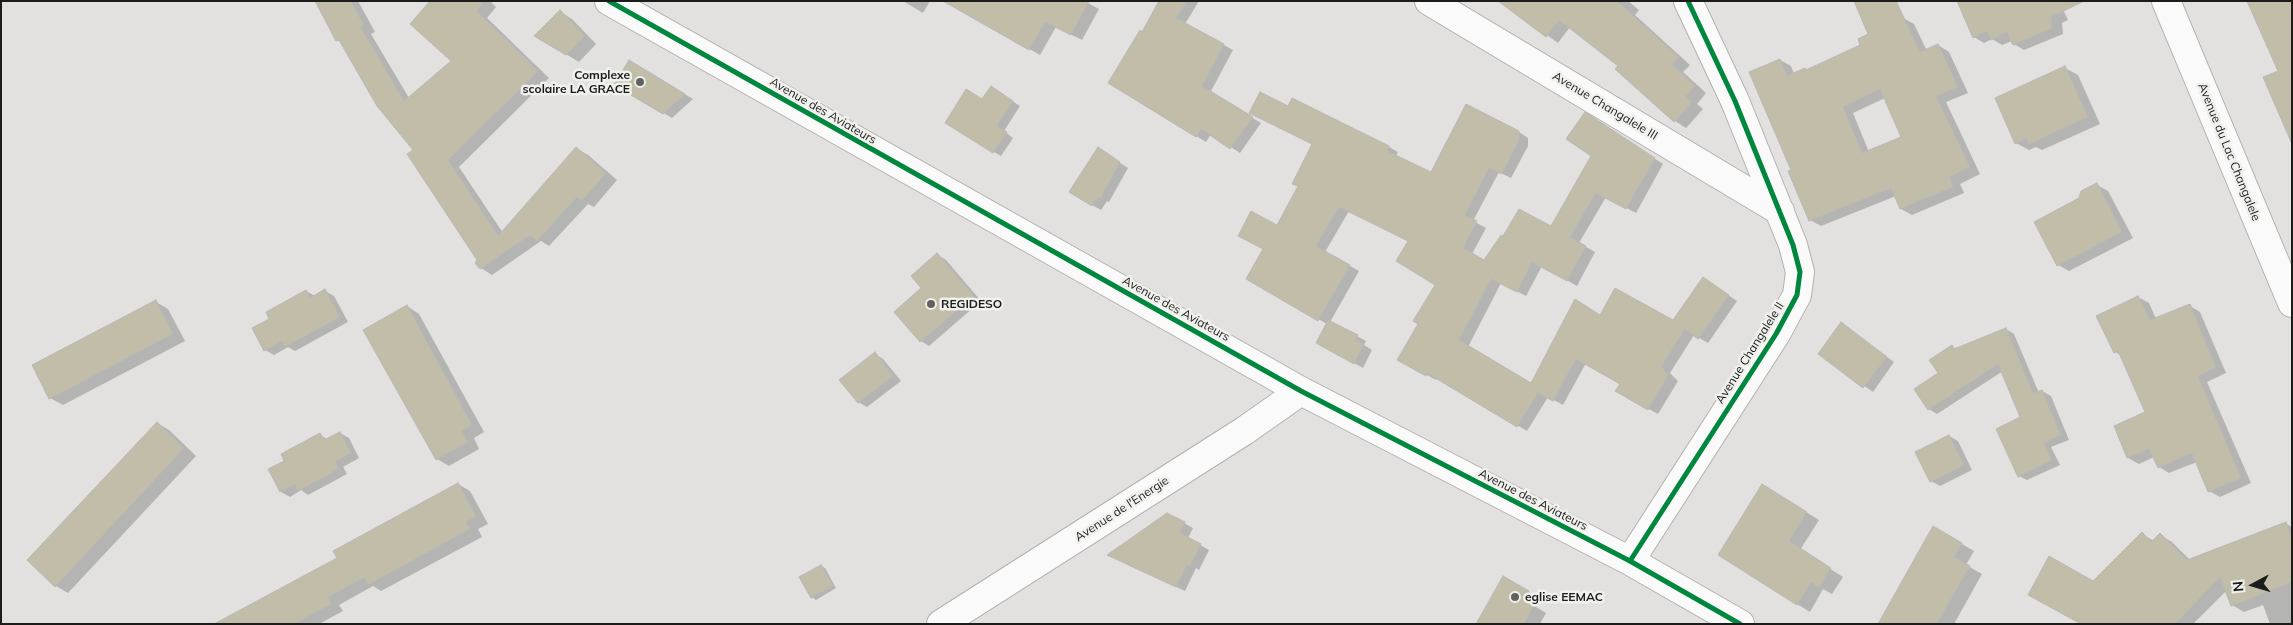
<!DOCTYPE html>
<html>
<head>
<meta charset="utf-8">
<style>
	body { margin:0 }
	#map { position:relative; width:2293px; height:625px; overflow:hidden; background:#e2e1e0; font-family:Mulish,sans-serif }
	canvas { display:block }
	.frame { position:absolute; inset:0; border:2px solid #1c1c1b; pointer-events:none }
	.north { position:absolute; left:2228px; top:560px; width:50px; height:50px; -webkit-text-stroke:4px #f0f0ec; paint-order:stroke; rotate:264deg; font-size:14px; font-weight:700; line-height:20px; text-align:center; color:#1c1c1b }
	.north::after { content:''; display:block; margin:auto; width:18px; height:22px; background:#1c1c1b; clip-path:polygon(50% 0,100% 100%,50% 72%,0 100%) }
</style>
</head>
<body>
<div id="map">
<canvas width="2293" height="625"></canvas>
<div class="frame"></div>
<div class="north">N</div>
</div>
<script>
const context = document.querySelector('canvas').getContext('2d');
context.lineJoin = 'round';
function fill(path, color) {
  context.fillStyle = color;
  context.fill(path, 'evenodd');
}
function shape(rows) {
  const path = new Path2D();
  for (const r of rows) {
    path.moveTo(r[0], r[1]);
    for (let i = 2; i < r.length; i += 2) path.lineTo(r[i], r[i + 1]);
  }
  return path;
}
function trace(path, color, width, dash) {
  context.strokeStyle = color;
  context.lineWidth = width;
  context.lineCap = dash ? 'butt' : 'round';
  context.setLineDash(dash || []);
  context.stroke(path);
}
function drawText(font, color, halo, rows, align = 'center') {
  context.font = font + ' Mulish,sans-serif';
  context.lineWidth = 5;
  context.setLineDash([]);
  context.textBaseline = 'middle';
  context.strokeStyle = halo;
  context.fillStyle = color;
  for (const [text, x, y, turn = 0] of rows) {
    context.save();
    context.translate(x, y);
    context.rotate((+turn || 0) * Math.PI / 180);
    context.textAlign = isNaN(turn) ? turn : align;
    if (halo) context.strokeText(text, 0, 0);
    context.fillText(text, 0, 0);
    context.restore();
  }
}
fill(shape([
	[316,1,358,1,375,32,371,34,409,98,453,61,432,1,490,1,496,7,487,18,549,78,459,167,503,233,577,149,588,155,617,180,594,207,588,204,549,246,541,241,492,275,481,268,478,260,415,150,342,43,337,40],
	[903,1,930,1,923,13],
	[946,1,1084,1,1099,9,1082,40,1056,27,1040,55],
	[1160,1,1199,1,1185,24,1233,50,1210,93,1261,123,1240,153,1211,134,1206,142,1109,82,1143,33],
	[1500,1,1628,1,1639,10,1635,15,1690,65,1683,72,1706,93,1697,104,1703,109,1686,128,1675,121,1620,65,1570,27,1558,43],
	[1962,1,2059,1,2068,20,2062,23,2063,34,2024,50,2014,44,2012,41,2002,45,1992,39,1984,43,1974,37],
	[560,12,572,19,596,44,579,62,536,36],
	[1903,18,1914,24,1927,51,1938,45,1949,52,1968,93,1946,102,1980,174,1960,184,1964,193,1912,215,1901,209,1896,196,1821,226,1810,220,1793,170,1780,60,1791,66,1794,74,1805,69,1808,71,1862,45],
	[1885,98,1903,137,1869,152,1853,113],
	[630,62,693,99,672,118,616,84],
	[2065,68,2078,75,2100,124,2042,150,2036,147,2029,150,2016,143],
	[998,92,1020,106,1004,131,1013,138,1001,156,994,152],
	[1288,108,1389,147,1398,152,1396,156,1432,174,1519,132,1528,138,1528,146,1511,178,1499,172,1473,221,1486,228,1472,254,1485,262,1551,228,1593,156,1594,119,1663,164,1636,213,1606,197,1579,243,1595,252,1577,286,1542,266,1526,296,1501,283,1468,347,1532,385,1601,316,1673,322,1703,278,1737,301,1708,343,1694,335,1670,373,1678,381,1658,414,1617,391,1621,383,1586,363,1563,405,1548,397,1527,431,1437,378,1436,380,1398,359,1419,324,1436,284,1409,241,1349,211,1325,252,1359,271,1330,322,1366,341,1364,345,1372,350,1363,368,1326,348,1327,324,1248,279,1300,186,1313,144],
	[1106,154,1128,168,1109,202,1107,201,1101,210,1092,205],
	[2097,185,2108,191,2133,238,2069,271,2058,265,2080,199],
	[938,255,946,260,981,301,929,346,921,341,923,288],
	[306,291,315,296,325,291,334,296,348,322,295,351,288,347,274,355,265,350,271,319],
	[2138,297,2149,303,2156,319,2190,306,2200,312,2226,373,2207,382,2251,483,2220,497,2209,491,2197,462,2169,473,2159,467,2154,457,2139,464,2128,458,2115,427,2147,413,2122,356,2115,352],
	[156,302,168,309,185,341,63,405,50,398],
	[407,306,419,314,484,432,474,438,479,449,449,466,437,459],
	[1841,324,1894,362,1873,392,1819,354],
	[2006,329,2014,334,2039,393,2042,391,2051,396,2069,440,2051,447,2060,465,2027,480,2019,476,2022,418,2003,371,1937,414,1929,409,1940,374,1952,347,1957,349],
	[875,354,883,359,901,381,867,407,858,402],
	[157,423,169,430,196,456,68,593,56,586],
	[340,433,349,438,359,458,343,467,347,474,308,495,301,490,290,497,281,492,270,470,286,461,320,435,328,440],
	[1949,436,1958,441,1972,470,1940,486,1931,481],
	[458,484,470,491,488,524,478,529,482,537,381,591,373,586,339,605,343,611,319,624,216,624,339,559],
	[1775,493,1819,520,1800,550,1843,577,1832,594,1823,589,1810,612,1797,604],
	[1184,523,1193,528,1188,538,1209,550,1199,570,1196,568,1185,591,1117,559],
	[2285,523,2292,527,2292,624,2270,624,2263,605,2244,612,2232,605,2227,590,2193,624,2083,624,2094,582,2142,534,2154,541,2160,535,2172,542,2190,560],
	[1934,528,1974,551,1966,565,1982,574,1954,624,1879,624],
	[821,566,825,568,836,588,816,600,812,597],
	[1503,578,1541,599,1536,607,1546,613,1540,624,1477,624]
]), '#0003');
const building = shape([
	[315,1,351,1,364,26,361,28,404,101,451,61,410,24,430,1,484,1,477,11,538,71,448,160,498,236,576,147,606,173,582,201,577,197,537,241,530,235,480,269,475,263,477,260,407,154,413,150,377,106,339,40,336,41,315,1],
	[943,1,1089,1,1071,35,1045,22,1029,50,943,1],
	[1159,1,1187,1,1176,18,1224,44,1202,86,1253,117,1230,149,1201,129,1196,137,1108,83,1140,30,1142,32,1159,1],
	[1498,1,1617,1,1679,57,1672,64,1695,86,1686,96,1692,102,1674,122,1615,69,1618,66,1559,20,1546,37,1498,1],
	[1854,1,1896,1,1920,52,1938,44,1958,87,1936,96,1970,167,1950,177,1953,187,1900,209,1891,188,1809,221,1788,171,1791,170,1749,72,1780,59,1787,76,1805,68,1806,70,1860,45,1858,39,1868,34,1854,1],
	[1880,89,1901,137,1862,153,1843,107,1880,89],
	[1957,1,2084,1,2051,17,2052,28,2013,45,2007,32,1991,40,1987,31,1973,38,1957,1],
	[2247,1,2292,1,2292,144,2263,77,2278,71,2247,1],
	[560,10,585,36,566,55,534,36,560,10],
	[629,60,685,94,663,114,614,85,629,60],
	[2065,66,2088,117,2029,144,2026,138,2015,144,1995,98,2065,66],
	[991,86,1013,101,997,126,1007,132,993,153,945,123,966,89,982,99,991,86],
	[1260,92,1288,106,1292,98,1389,146,1387,151,1431,172,1466,104,1519,131,1519,140,1502,174,1489,168,1465,215,1477,221,1463,248,1484,260,1501,235,1503,236,1519,209,1551,226,1591,156,1566,139,1585,112,1655,158,1626,209,1596,193,1570,237,1586,246,1567,281,1532,262,1517,292,1491,279,1459,340,1531,383,1575,299,1600,315,1615,288,1673,320,1703,277,1729,295,1698,339,1685,329,1661,367,1665,369,1664,371,1669,374,1648,410,1615,391,1620,384,1576,359,1553,401,1538,393,1517,427,1427,373,1426,376,1397,360,1418,324,1413,321,1435,285,1396,261,1408,241,1339,207,1316,246,1350,265,1318,321,1246,279,1263,249,1238,236,1251,211,1277,225,1298,186,1292,184,1312,144,1249,113,1260,92],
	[1098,147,1120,162,1100,199,1098,197,1092,206,1069,192,1098,147],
	[2097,183,2122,232,2057,266,2034,222,2079,198,2081,191,2097,183],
	[937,253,974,296,920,342,894,312,921,288,911,276,937,253],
	[325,289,340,317,285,347,282,341,264,351,252,328,269,319,266,312,306,290,310,298,325,289],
	[2138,296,2150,320,2190,304,2216,367,2198,376,2241,478,2208,492,2192,453,2158,468,2149,449,2127,458,2114,426,2145,412,2118,351,2114,353,2096,316,2138,296],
	[156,300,173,334,49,399,32,365,156,300],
	[407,305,472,425,462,431,468,442,436,460,363,330,407,305],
	[1328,320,1358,335,1356,340,1364,344,1354,364,1316,343,1328,320],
	[1841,322,1887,357,1863,388,1818,354,1841,322],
	[2006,328,2033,393,2042,390,2061,435,2044,443,2052,460,2018,477,1996,429,2020,417,1998,364,1928,410,1914,389,1938,373,1929,360,1952,345,1954,349,2006,328],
	[875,352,893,376,858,403,839,380,875,352],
	[157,422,184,448,55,587,27,560,157,422],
	[340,432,351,453,335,462,339,469,298,491,295,484,280,492,268,469,284,461,281,454,320,433,324,440,340,432],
	[1949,435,1964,465,1930,482,1915,452,1949,435],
	[458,483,476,516,466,522,470,529,368,585,364,578,328,597,331,604,294,624,214,624,337,558,333,551,458,483],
	[1762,484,1807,512,1789,541,1831,568,1819,588,1811,582,1797,605,1718,555,1762,484],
	[1167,513,1185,522,1180,533,1201,544,1190,566,1187,565,1176,587,1107,555,1167,513],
	[2286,522,2292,538,2292,582,2231,606,2220,577,2175,624,2081,624,2028,595,2049,556,2093,581,2142,532,2151,542,2160,533,2187,560,2286,522],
	[1933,526,1962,543,1954,557,1970,566,1937,624,1878,624,1933,526],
	[821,565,833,586,811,598,799,577,821,565],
	[1503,576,1529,591,1524,599,1534,605,1524,624,1476,624,1503,576]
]);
fill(building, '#c2bda8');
trace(building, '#b8b7b6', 1);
const minor = shape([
	[609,1,1301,391,1630,561,1740,624],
	[1429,1,1780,211],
	[2166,1,2292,303],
	[1630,561,1776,334,1797,295,1800,272,1793,245,1735,101,1688,1],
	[941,624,1244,431,1301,391]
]);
trace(minor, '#b2b1b0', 30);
trace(minor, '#fbfafa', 28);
trace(shape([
	[609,1,1301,391,1630,561,1740,624],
	[1630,561,1776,334,1797,295,1800,272,1793,245,1735,101,1688,1]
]), '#00873e', 5);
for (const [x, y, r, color] of [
	[640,82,5,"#616160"],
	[931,304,5,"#616160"],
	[1515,597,5,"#616160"]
]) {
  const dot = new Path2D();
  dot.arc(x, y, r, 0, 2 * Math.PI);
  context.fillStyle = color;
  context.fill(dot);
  trace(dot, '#f0f0ec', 2);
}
drawText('bold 12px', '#1c1c1b', '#f0f0ec', [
	["Complexe",630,75,"right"],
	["scolaire LA GRACE",630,89,"right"],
	["REGIDESO",941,304],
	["eglise EEMAC",1525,597]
], 'left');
drawText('12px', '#1c1c1b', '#f0f0ec', [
	["Avenue Changalele III",1605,106,31],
	["Avenue des Aviateurs",823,111,30],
	["Avenue du Lac Changalele",2229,152,68],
	["Avenue des Aviateurs",1176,309,29],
	["Avenue Changalele II",1750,353,-58],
	["Avenue des Aviateurs",1533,500,27],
	["Avenue de l'Energie",1122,509,-33]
]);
</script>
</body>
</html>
